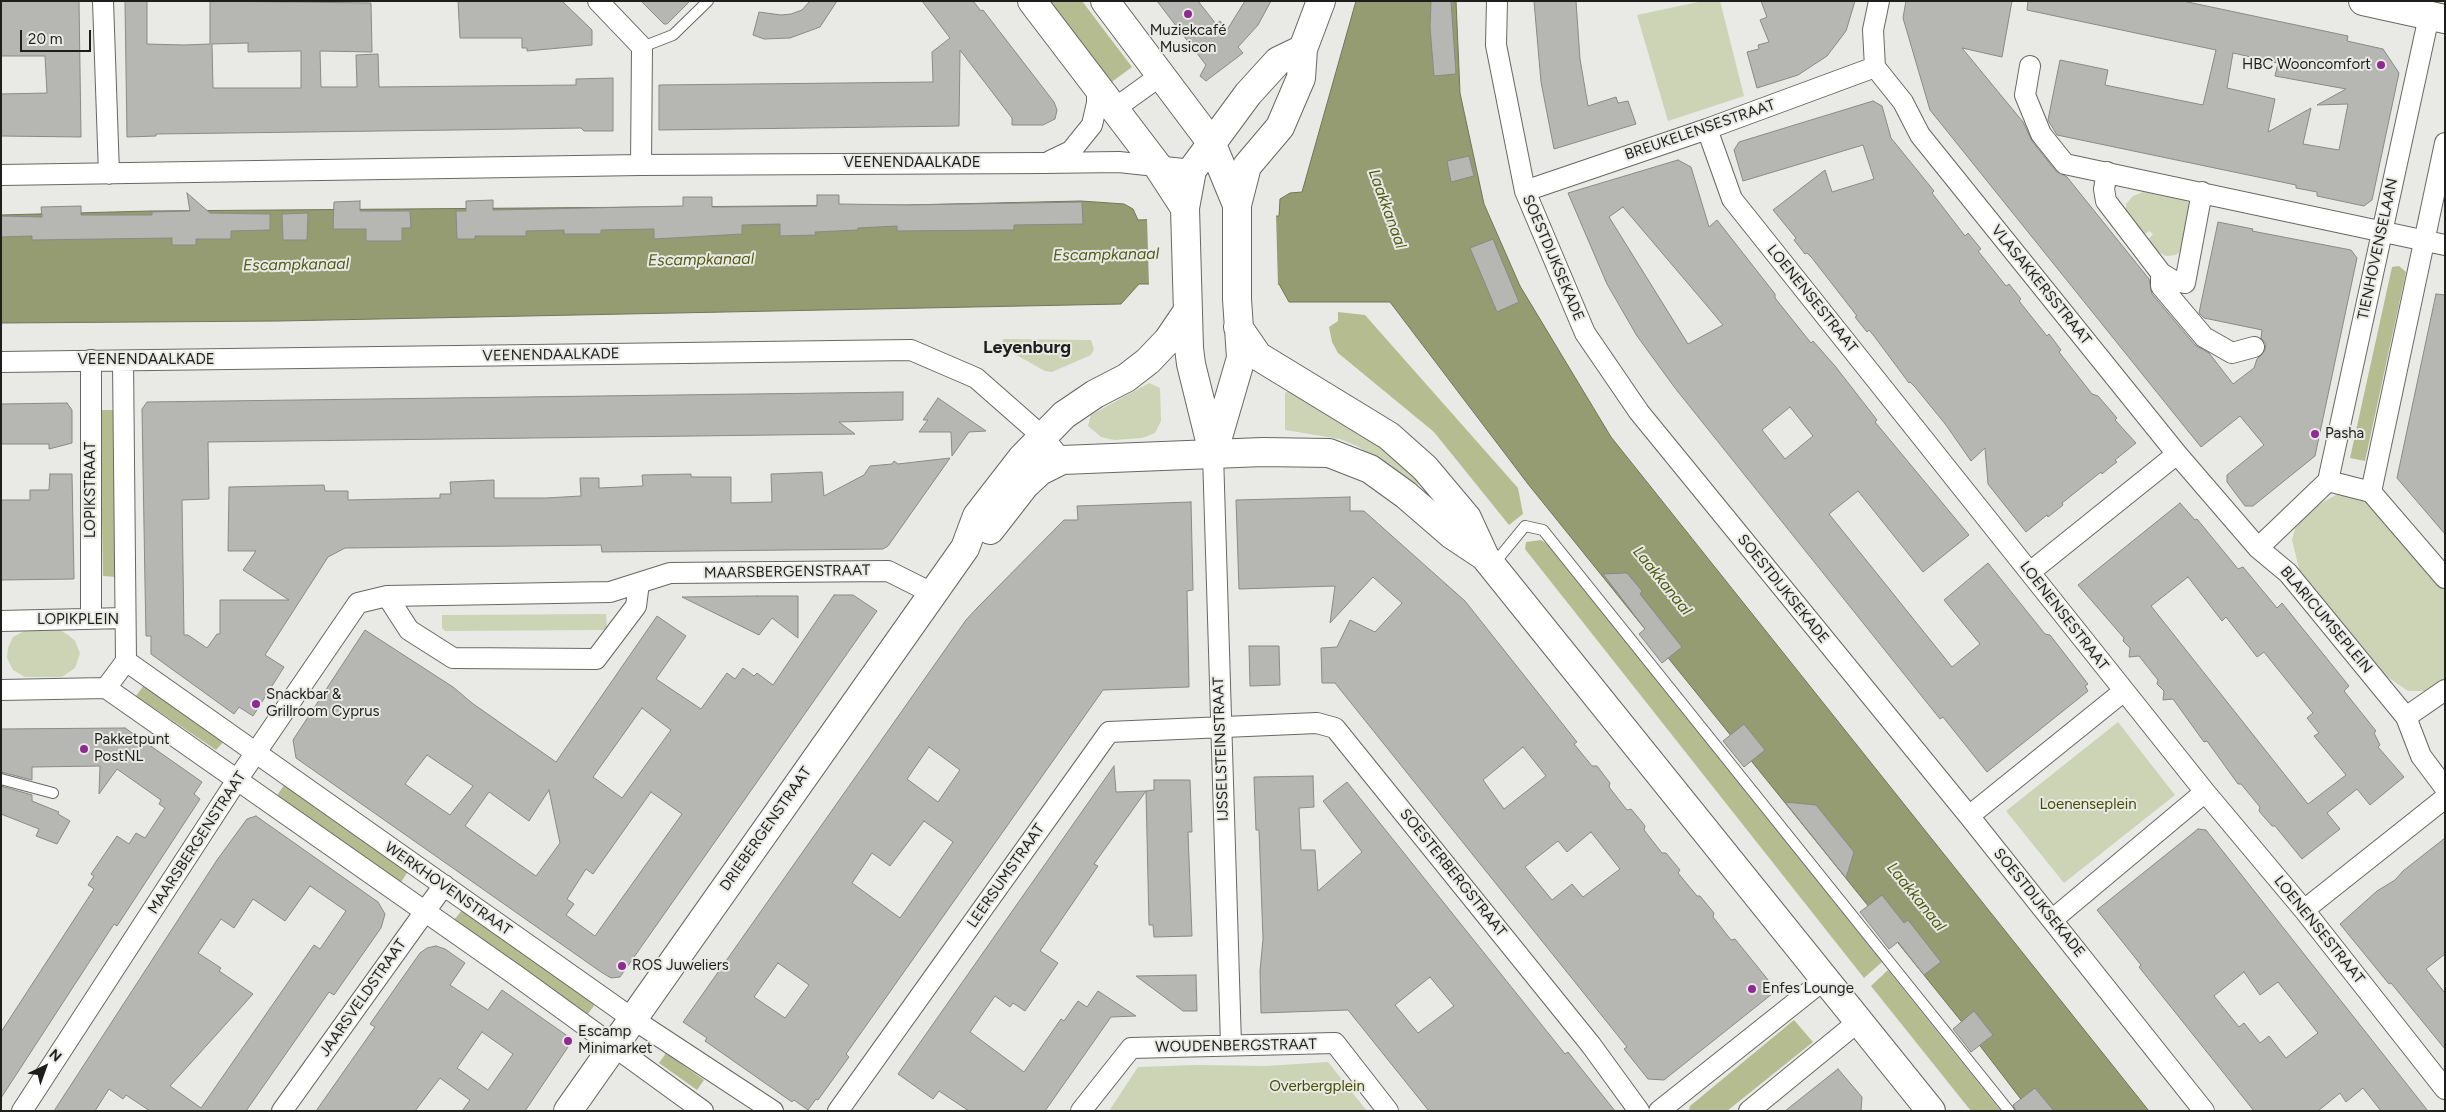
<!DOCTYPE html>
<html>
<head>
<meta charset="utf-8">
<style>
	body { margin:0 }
	#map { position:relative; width:2446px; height:1112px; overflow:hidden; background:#e9eae5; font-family:Figtree,sans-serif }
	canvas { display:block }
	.frame { position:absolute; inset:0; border:2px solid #1e1e1c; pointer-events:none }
	.north { position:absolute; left:20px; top:1042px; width:50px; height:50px; -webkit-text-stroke:4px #e9eae5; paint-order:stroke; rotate:42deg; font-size:14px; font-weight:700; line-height:20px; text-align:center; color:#1e1e1c }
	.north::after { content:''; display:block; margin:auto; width:18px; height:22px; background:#1e1e1c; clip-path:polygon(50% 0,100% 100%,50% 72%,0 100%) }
	.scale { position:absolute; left:20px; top:30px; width:71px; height:22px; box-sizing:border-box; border:2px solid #1e1e1c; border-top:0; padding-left:6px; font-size:15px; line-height:18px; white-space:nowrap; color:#1e1e1c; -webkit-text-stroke:4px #e9eae5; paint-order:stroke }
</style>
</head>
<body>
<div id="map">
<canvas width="2446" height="1112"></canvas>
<div class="frame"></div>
<div class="north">N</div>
<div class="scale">20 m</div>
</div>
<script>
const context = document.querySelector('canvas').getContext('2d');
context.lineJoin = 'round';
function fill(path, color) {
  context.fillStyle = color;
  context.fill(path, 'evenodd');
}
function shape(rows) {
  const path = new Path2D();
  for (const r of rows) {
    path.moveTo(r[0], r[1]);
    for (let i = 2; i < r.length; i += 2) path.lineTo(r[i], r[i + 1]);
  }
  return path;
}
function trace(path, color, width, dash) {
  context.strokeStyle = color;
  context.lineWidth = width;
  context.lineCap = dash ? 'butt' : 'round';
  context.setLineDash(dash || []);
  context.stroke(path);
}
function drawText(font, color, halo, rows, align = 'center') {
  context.font = font + ' Figtree,sans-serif';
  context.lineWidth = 4;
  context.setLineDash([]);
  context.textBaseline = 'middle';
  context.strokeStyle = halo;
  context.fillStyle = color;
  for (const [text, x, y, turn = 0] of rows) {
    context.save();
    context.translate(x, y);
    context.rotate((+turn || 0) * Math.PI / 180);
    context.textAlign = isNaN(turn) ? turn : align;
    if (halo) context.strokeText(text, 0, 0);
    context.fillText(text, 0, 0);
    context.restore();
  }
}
fill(shape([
	[1703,1,1720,1,1744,96,1668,121,1637,15],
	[2143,192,2187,201,2191,205,2182,250,2176,255,2166,256,2158,252,2148,240,2153,234,2149,231,2144,235,2126,213,2126,204,2133,196],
	[1003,339,1091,340,1094,349,1091,355,1052,372,1045,371,1004,348,1002,344],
	[1149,383,1160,388,1161,421,1155,433,1142,438,1114,440,1101,437,1088,426,1091,415],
	[1288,391,1317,403,1370,436,1403,465,1419,483,1418,486,1357,446,1340,439,1285,430,1285,393],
	[2336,495,2357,496,2377,509,2445,591,2445,685,2428,691,2408,691,2386,676,2299,569,2292,540,2297,522,2314,507],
	[606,614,607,628,604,630,445,631,442,628,442,615],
	[26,630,60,630,68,635,75,641,80,653,75,668,62,677,25,677,13,670,7,658,8,648,13,637],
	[2118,722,2175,795,2064,883,2006,811],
	[1328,1062,1367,1111,1109,1111,1138,1067,1197,1065,1266,1066]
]), '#cdd3b5');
fill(shape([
	[1047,1,1082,1,1132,67,1109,84],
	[2399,266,2406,272,2365,461,2350,458,2392,267],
	[1338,312,1365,315,1518,488,1523,514,1509,525,1434,432,1338,353,1332,342,1329,327,1338,321],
	[100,410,114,410,117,577,103,576],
	[1541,540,1547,544,1882,962,1864,978,1525,549,1526,542],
	[144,685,224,741,216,750,136,696],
	[284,785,409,870,401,882,276,797],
	[463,909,596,1003,588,1014,454,920],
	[1888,970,2001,1111,1971,1111,1871,986],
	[1794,1020,1813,1042,1727,1111,1689,1111,1690,1106],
	[666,1053,704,1080,697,1090,659,1063]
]), '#b5bd90');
const water = shape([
	[1356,1,1456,1,1460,93,1484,204,1520,286,1611,437,2149,1111,2030,1111,1961,1021,1528,484,1390,302,1289,302,1279,284,1139,284,1121,304,279,321,1,323,1,215,150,211,907,205,1081,201,1124,204,1133,209,1138,220,1279,216,1280,199,1290,193,1302,192,1356,1]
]);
fill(water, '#959c71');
trace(water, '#717658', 1);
fill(shape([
	[1276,213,1278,287,1149,286,1147,217]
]), '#e9eae5');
const building = shape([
	[1,1,79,1,81,137,1,136,1,94,47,93,45,56,1,56,1,1],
	[125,1,147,1,147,44,184,45,210,44,210,1,371,3,372,52,320,51,321,87,357,87,356,55,378,54,379,87,576,85,576,79,613,78,613,131,584,131,581,128,454,130,156,134,156,136,127,137,125,1],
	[248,43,248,52,301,51,301,88,213,88,212,44,248,43],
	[458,1,562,1,592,30,592,45,527,51,527,48,522,48,522,38,460,38,458,1],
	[641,1,690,1,667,24,664,24,641,1],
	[810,1,837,1,820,27,790,38,764,39,753,35,759,12,781,15,791,14,802,10,810,1],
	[922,1,973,1,981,11,983,10,1054,102,1057,110,1055,119,1043,125,1012,125,1012,118,960,50,959,126,659,130,659,85,933,82,932,52,950,38,922,1],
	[1157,1,1198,1,1216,24,1220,21,1227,30,1245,1,1271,1,1258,25,1238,47,1243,53,1206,81,1200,76,1206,65,1157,1],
	[1431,1,1451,1,1456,74,1434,76,1430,27,1431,1],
	[1534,1,1576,1,1580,59,1588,106,1616,97,1618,103,1628,101,1636,124,1554,149,1541,82,1534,1],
	[1761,1,1855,1,1846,31,1827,56,1798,75,1757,88,1747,52,1759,49,1758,45,1769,42,1760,20,1767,17,1761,1],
	[1906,1,2012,1,2002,57,1962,48,2023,122,2032,141,2056,171,2067,177,2149,279,2152,294,2195,345,2209,353,2233,384,2254,368,2257,359,2265,350,2266,344,2261,338,2262,330,2204,318,2199,313,2218,222,2253,229,2252,231,2351,250,2357,258,2315,456,2253,506,2245,506,2227,482,2227,475,2264,445,2240,416,2201,447,2188,431,1930,110,1903,18,1906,1],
	[2028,1,2183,1,2348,36,2347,41,2383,49,2399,73,2372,200,2364,206,2317,196,2317,192,2296,188,2296,185,2057,135,2048,120,2060,60,2108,70,2105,85,2203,105,2216,50,2027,10,2028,1],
	[2233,53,2278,63,2275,76,2346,89,2317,105,2348,104,2339,150,2303,144,2311,108,2268,132,2275,99,2227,88,2233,53],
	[1873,101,1882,106,1891,138,1934,191,1932,193,1965,236,1968,233,1981,249,1978,251,2006,286,2009,284,2021,299,2019,301,2047,336,2049,334,2061,350,2059,352,2092,394,2098,396,2117,418,2115,420,2136,443,2115,460,2117,462,2109,468,2102,474,2101,472,2062,503,2063,505,2048,517,2047,515,2026,532,1988,484,1985,448,1971,461,1946,425,1915,387,1910,382,1909,383,1874,336,1869,330,1867,332,1855,317,1857,316,1812,258,1807,253,1805,254,1794,240,1796,238,1773,210,1825,170,1832,192,1874,179,1863,145,1743,181,1734,150,1739,142,1873,101],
	[1469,156,1474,176,1451,182,1447,161,1469,156],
	[1678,160,1691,167,1709,227,1717,220,1775,294,1775,298,1811,343,1813,341,1835,366,1877,420,1875,422,1969,535,1923,572,1858,491,1829,514,1952,667,1980,644,1944,600,1988,563,2045,634,2050,635,2088,684,2085,686,2088,691,1987,772,1943,717,1940,719,1675,388,1637,336,1607,284,1568,193,1678,160],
	[1623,207,1708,307,1723,325,1688,344,1609,217,1623,207],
	[1790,407,1813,436,1785,459,1762,430,1790,407],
	[187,193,210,213,270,214,270,230,231,231,231,239,196,239,196,245,172,245,172,238,32,240,32,236,1,237,1,216,42,217,41,207,81,206,81,215,152,215,152,212,190,211,187,193],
	[817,195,839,195,839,204,907,205,1082,202,1083,224,1014,225,1014,230,897,231,897,226,858,228,858,230,815,232,816,235,780,236,780,224,742,225,742,234,690,237,654,239,654,229,601,230,601,234,564,234,564,230,526,231,526,236,475,236,475,239,457,239,456,211,466,211,466,201,493,200,493,210,683,206,683,197,712,197,712,207,817,206,817,195],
	[360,201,360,211,410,211,411,228,402,228,402,241,366,241,366,229,333,229,334,202,360,201],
	[308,213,307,240,283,240,282,214,308,213],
	[1493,239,1519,302,1497,312,1470,248,1493,239],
	[2436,294,2445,295,2445,534,2397,478,2436,294],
	[903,392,903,420,839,422,855,434,208,442,209,499,182,500,184,635,188,635,207,648,217,634,220,634,220,600,289,600,243,570,256,551,228,551,229,487,324,485,325,491,348,491,348,500,440,498,440,494,451,494,450,482,494,480,494,498,546,498,581,496,580,478,599,478,599,488,643,486,642,475,691,474,691,477,731,477,731,503,772,502,771,474,822,472,824,496,864,475,870,466,892,464,894,461,898,464,950,458,888,546,883,549,602,552,601,545,345,548,328,557,265,655,284,667,253,716,239,707,234,714,151,654,151,636,146,636,145,584,142,409,147,402,903,392],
	[938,398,986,431,969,432,952,456,951,432,919,432,928,420,923,420,938,398],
	[67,403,72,410,72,443,49,449,49,444,1,444,1,404,67,403],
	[50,474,72,474,74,579,1,580,1,500,30,500,30,490,49,490,50,474],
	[1350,497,1350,511,1364,511,1465,601,1577,742,1574,744,1592,766,1597,766,1610,783,1609,787,1627,810,1631,809,1642,822,1645,826,1644,830,1662,853,1666,853,1680,870,1678,873,1697,896,1700,896,1714,913,1713,917,1731,940,1735,939,1773,986,1772,994,1664,1080,1648,1079,1624,1049,1627,1047,1335,683,1322,683,1321,648,1337,647,1350,620,1375,632,1402,603,1373,577,1330,623,1335,586,1239,589,1236,500,1350,497],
	[1523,747,1546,776,1504,809,1483,780,1523,747],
	[1591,832,1620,869,1583,897,1572,884,1552,900,1525,867,1558,841,1567,852,1591,832],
	[1191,502,1193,590,1187,591,1189,687,1103,690,846,1054,849,1057,818,1100,816,1099,808,1110,794,1100,792,1102,705,1041,707,1038,683,1022,966,620,977,608,1064,520,1078,520,1077,506,1191,502],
	[929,747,960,770,938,802,907,779,929,747],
	[924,821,953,842,900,918,852,883,872,853,890,866,924,821],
	[778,963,809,985,785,1018,754,997,778,963],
	[2180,503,2195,520,2197,519,2238,569,2243,567,2277,608,2282,603,2349,686,2344,691,2376,731,2374,733,2380,745,2378,747,2404,777,2370,805,2357,789,2327,813,2340,829,2302,859,2275,826,2272,826,2265,818,2259,811,2260,807,2241,784,2238,784,2207,741,2204,742,2173,699,2163,700,2164,691,2157,684,2158,680,2139,656,2129,657,2130,648,2123,641,2124,638,2078,585,2180,503],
	[2188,577,2222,621,2226,617,2257,657,2264,652,2280,672,2313,713,2307,718,2319,733,2314,736,2346,775,2308,804,2151,606,2188,577],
	[1627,573,1642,591,1640,594,1682,647,1662,663,1639,634,1645,629,1603,574,1627,573],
	[834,595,853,595,877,611,620,977,611,978,601,972,296,758,293,740,365,630,453,687,472,703,556,762,657,616,686,636,656,679,701,709,727,673,735,679,743,668,754,676,757,673,773,685,834,595],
	[642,708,671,730,622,798,593,777,642,708],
	[427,755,473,786,450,815,405,784,427,755],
	[549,790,560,843,536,876,465,826,489,792,529,821,549,790],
	[651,792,682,814,595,936,566,915,574,904,567,899,586,869,593,874,651,792],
	[757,596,798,596,798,638,772,618,759,635,682,597,757,596],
	[1249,646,1279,646,1280,685,1250,686,1249,646],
	[1744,724,1765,750,1744,767,1723,741,1744,724],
	[125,728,202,782,194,794,200,799,117,926,114,924,1,1098,1,1032,94,889,88,885,94,876,91,874,117,836,129,844,136,833,145,838,165,808,159,804,161,800,117,769,99,794,100,766,32,767,32,780,1,772,1,729,125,728],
	[1114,766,1116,792,1146,791,1094,864,1098,866,1040,951,1058,963,1025,1011,1013,1003,1010,1007,995,996,970,1032,1024,1072,1061,1019,1064,1021,1078,1001,1087,1007,1098,991,1136,1016,1111,1017,1045,1111,969,1111,939,1091,933,1099,898,1074,1114,766],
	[1313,776,1314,807,1299,808,1301,850,1315,850,1318,891,1362,852,1323,801,1347,782,1565,1054,1568,1052,1615,1111,1429,1111,1348,1010,1261,1013,1260,971,1263,939,1259,830,1256,830,1254,777,1313,776],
	[1430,977,1454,1006,1418,1033,1395,1005,1430,977],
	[1154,780,1190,780,1192,832,1188,832,1192,936,1154,937,1153,925,1149,925,1146,791,1154,790,1154,780],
	[1,786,32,795,32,801,59,812,58,814,70,821,57,844,36,836,39,829,1,814,1,786],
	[1785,802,1816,805,1854,852,1846,878,1785,802],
	[256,816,378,902,385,914,381,928,334,995,329,992,246,1111,150,1111,126,1095,123,1099,109,1089,95,1111,54,1111,217,860,247,819,256,816],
	[310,886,346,911,320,949,314,945,201,1108,170,1086,253,994,219,971,221,968,198,953,221,919,234,928,253,899,285,921,310,886],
	[2198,829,2206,830,2428,1111,2381,1111,2363,1088,2346,1102,2340,1093,2318,1111,2254,1111,2139,967,2141,965,2097,910,2198,829],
	[2244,972,2260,995,2278,982,2318,1033,2286,1058,2269,1036,2260,1043,2244,1023,2239,1027,2214,996,2244,972],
	[2445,838,2445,954,2426,969,2445,993,2445,1049,2391,983,2389,984,2340,924,2377,891,2395,880,2403,871,2445,838],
	[1882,895,1904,923,1908,920,1941,962,1924,975,1898,942,1889,949,1860,912,1882,895],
	[436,946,445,949,465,963,450,985,488,1010,502,990,569,1037,570,1044,525,1111,462,1111,470,1100,440,1078,415,1111,316,1111,375,1027,370,1024,420,953,427,948,436,946],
	[482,1032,513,1054,488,1090,457,1068,482,1032],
	[1196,975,1197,1011,1183,1011,1136,976,1196,975],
	[1974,1011,1993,1035,1971,1052,1953,1029,1974,1011],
	[1838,1069,1862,1097,1861,1111,1785,1111,1838,1069],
	[2035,1088,2054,1111,2016,1111,2013,1105,2035,1088]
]);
fill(building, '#b6b7b2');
trace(building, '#898a85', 1);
const lane = shape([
	[642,47,673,35,708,1],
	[1493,565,1525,526,1543,530,2009,1111],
	[1,779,53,793]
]);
const street = shape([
	[103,1,109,174],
	[598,1,642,47,641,165],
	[1497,1,1496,45,1525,191,1585,333,1639,412,1969,816,2204,1111],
	[1879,1,1873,30,1875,67,1903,102,1920,135,2177,454,2258,548,2288,573,2406,717,2421,756,2445,788],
	[2030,66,2025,95,2041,134,2065,164,2445,245],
	[1114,109,1160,76],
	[1707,129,1732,199,2205,792,2304,910,2445,1089],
	[1050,161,1071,151,1092,125,1097,103,1097,92,1093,82],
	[2107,172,2104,189,2106,201,2161,273,2172,280,2185,283,2202,192],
	[1,175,641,165,1043,163,1119,162,1192,170],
	[1525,191,1707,129,1875,67],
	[2161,273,2161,286,2204,337,2232,353,2254,347],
	[91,360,91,619],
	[1,362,911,350,976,378,1042,436,1062,460],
	[1213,454,1231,1045],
	[2328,481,2429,16],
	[2371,492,2445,143],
	[2258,548,2328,481,2371,492,2445,578],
	[2030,572,2177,454],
	[387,596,409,630,453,658,596,659,636,606,639,583],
	[1,621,125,618],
	[126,661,633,1019,773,1111],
	[106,688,517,976,703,1111],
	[106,688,126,661,123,361],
	[1,690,106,688],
	[2406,717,2445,690],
	[1969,816,2124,691],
	[2304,910,2445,798],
	[2052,920,2205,792],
	[22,1111,237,780,358,603,387,596,610,592,670,573,888,571,932,593],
	[282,1111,444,885],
	[838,1111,1109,732,1317,723,1335,728,1591,1045,1639,1111],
	[1081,1111,1131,1048,1335,1043,1388,1111],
	[1659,1111,1825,979],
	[1749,1111,1859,1021]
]);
const secondary = shape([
	[1032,1,1157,165,1185,208],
	[1105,1,1211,142,1237,205],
	[2363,1,2445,19],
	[1238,327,1258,356,1389,436,1425,468,1467,518,1485,557,1931,1111],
	[1213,453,1191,364,1189,348,1185,208,1192,170,1248,94,1278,61,1303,49],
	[1213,454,1241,358,1237,299,1237,205,1247,166,1280,127,1301,78,1303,49,1321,1],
	[990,530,1025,485,1040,471,1062,460,1263,452,1329,453,1370,469,1406,495,1451,534,1484,556],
	[568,1111,965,548,977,516,1022,458,1064,415,1095,394,1126,378,1148,361,1168,340,1187,312]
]);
trace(lane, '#676863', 12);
trace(street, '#676863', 22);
trace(secondary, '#676863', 30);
trace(lane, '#fff', 10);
trace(street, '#fff', 20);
trace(secondary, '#fff', 28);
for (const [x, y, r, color] of [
	[1188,14,5,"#8e2a92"],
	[2381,65,5,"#8e2a92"],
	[2315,434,5,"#8e2a92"],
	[256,704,5,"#8e2a92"],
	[84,749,5,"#8e2a92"],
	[622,966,5,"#8e2a92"],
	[1752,989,5,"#8e2a92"],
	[568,1041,5,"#8e2a92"]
]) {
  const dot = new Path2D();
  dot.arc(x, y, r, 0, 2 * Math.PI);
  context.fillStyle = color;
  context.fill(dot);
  trace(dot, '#e9eae5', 2);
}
drawText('15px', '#1e1e1c', '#e9eae5', [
	["Muziekcafé",1188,31,"center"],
	["Musicon",1188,48,"center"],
	["HBC Wooncomfort",2371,65,"right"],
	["Pasha",2325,434],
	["Snackbar &",266,695],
	["Grillroom Cyprus",266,712],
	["Pakketpunt",94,740],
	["PostNL",94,757],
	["ROS Juweliers",632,966],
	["Enfes Lounge",1762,989],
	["Escamp",578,1032],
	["Minimarket",578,1049]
], 'left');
drawText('15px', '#1e1e1c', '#e9eae5', [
	["BREUKELENSESTRAAT",1700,130,-19],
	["VEENENDAALKADE",912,163],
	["TIENHOVENSELAAN",2378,249,-78],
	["SOESTDIJKSEKADE",1553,258,67],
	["VLASAKKERSSTRAAT",2041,285,51],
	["LOENENSESTRAAT",1812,299,51],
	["VEENENDAALKADE",551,355,-1],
	["VEENENDAALKADE",146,360],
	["LOPIKSTRAAT",91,490,-90],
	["MAARSBERGENSTRAAT",787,572,-1],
	["SOESTDIJKSEKADE",1783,589,51],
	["LOENENSESTRAAT",2064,616,52],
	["LOPIKPLEIN",78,620],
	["BLARICUMSEPLEIN",2326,620,50],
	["IJSSELSTEINSTRAAT",1221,749,-92],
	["DRIEBERGENSTRAAT",766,829,-55],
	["MAARSBERGENSTRAAT",197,843,-57],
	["SOESTERBERGSTRAAT",1453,873,51],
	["LEERSUMSTRAAT",1006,876,-55],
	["WERKHOVENSTRAAT",448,889,35],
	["SOESTDIJKSEKADE",2039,903,51],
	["LOENENSESTRAAT",2319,930,51],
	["JAARSVELDSTRAAT",363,998,-55],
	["WOUDENBERGSTRAAT",1236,1046,-1]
]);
drawText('15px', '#454c00', '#e9eae5', [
	["Loenenseplein",2088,805],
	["Overbergplein",1317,1087]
]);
drawText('italic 16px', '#525b14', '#e9eae5', [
	["Laakkanaal",1387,209,70],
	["Escampkanaal",1106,255,-1],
	["Escampkanaal",701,260,-1],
	["Escampkanaal",296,265,-1],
	["Laakkanaal",1662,581,51],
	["Laakkanaal",1916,897,51]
]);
drawText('bold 18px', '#1e1e1c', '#e9eae5', [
	["Leyenburg",1027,348]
]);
</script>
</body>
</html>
